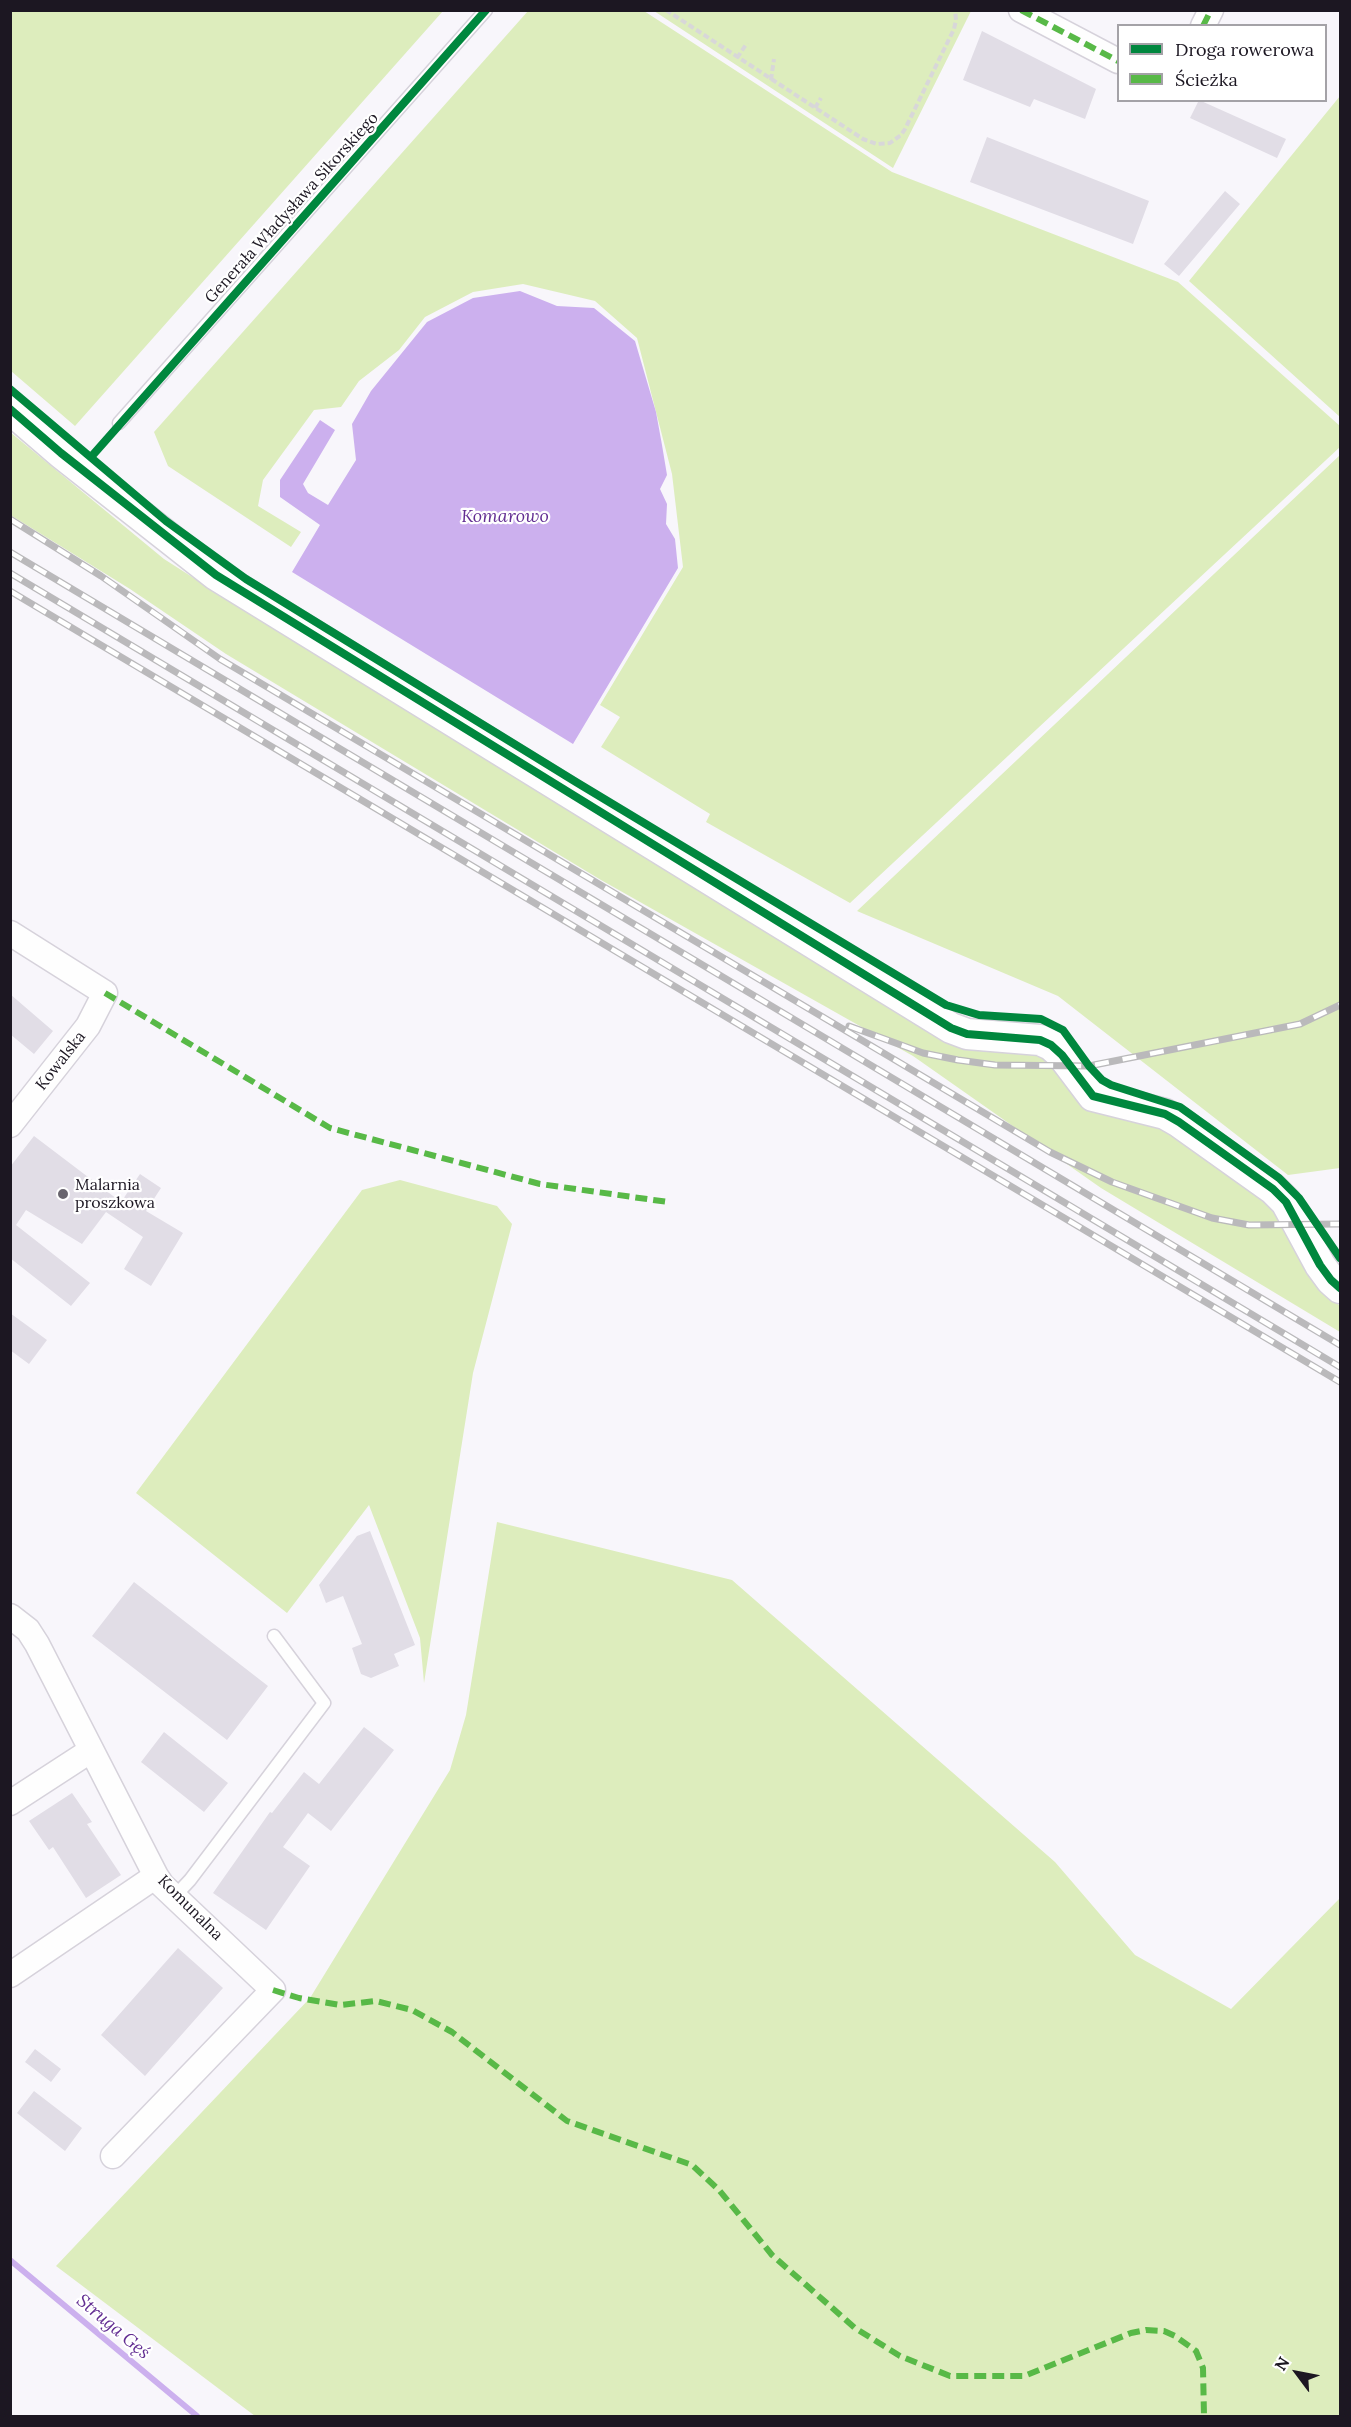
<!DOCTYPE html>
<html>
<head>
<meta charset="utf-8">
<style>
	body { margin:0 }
	#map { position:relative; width:1351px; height:2427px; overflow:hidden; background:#f8f6fb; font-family:Lora,serif }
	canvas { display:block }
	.frame { position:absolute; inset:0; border:12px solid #1c1722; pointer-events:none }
	.legend { position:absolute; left:1117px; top:24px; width:210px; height:78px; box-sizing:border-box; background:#fff; border:2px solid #a4a2a7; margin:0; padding:8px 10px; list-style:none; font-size:18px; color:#1c1722 }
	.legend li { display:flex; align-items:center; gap:12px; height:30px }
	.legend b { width:30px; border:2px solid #a4a2a7 }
	.north { position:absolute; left:1267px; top:2343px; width:60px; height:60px; -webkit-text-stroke:4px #fff; paint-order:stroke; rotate:302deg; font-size:16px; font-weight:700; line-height:24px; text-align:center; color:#1c1722 }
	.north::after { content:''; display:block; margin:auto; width:21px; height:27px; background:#1c1722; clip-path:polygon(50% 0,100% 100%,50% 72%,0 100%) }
</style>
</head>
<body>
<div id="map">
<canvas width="1351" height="2427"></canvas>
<div class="frame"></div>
<ul class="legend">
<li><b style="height:8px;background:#00873e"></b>Droga rowerowa</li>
<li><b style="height:8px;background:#58b947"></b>Ścieżka</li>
</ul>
<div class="north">N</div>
</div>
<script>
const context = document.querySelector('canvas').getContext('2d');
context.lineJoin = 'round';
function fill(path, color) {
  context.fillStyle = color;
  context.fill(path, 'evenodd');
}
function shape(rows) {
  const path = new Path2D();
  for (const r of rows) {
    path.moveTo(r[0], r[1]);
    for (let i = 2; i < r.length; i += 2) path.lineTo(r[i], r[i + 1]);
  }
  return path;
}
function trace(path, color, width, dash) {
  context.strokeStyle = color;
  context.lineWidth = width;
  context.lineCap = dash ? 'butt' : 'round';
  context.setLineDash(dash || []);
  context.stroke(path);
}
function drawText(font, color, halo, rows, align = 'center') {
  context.font = font + ' Lora,serif';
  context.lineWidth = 4.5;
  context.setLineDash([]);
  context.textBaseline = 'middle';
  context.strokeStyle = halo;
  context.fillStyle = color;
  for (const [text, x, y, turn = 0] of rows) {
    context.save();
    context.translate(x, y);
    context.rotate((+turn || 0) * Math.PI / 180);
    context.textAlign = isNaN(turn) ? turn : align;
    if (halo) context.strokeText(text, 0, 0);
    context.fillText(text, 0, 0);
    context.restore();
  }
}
fill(shape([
	[10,11,11,10,443,11,75,426,11,371],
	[644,11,892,172,1178,282,1340,426,1340,447,850,903,706,822,710,814,601,747,620,717,600,705,683,567,672,474,637,338,595,301,523,284,473,292,425,317,399,350,359,381,341,407,314,410,263,480,258,506,301,532,291,547,168,466,154,432,528,11],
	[654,11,971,11,893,168],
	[1340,96,1340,417,1189,281],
	[10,432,164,559,247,612,956,1042,1035,1050,1052,1060,1070,1091,1082,1105,1094,1112,1159,1125,1271,1201,1317,1285,1340,1306,1340,1332,1101,1188,913,1056,601,880,226,654,130,589,12,516],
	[1340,455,1340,1168,1288,1175,1058,996,857,911],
	[400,1180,497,1206,512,1224,473,1373,424,1683,420,1638,369,1505,287,1613,136,1493,362,1190],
	[497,1522,732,1580,1055,1862,1135,1955,1231,2009,1340,1898,1340,2416,255,2416,56,2266,310,1998,450,1770,466,1715]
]), '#ddedbd');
fill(shape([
	[520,291,557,306,594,308,635,341,656,412,662,445,667,475,660,489,667,504,666,524,675,539,678,568,573,744,292,572,320,525,280,497,280,480,320,420,335,430,303,484,308,493,328,505,356,460,352,424,371,391,427,322,473,298]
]), '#ccb0ee');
trace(shape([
	[10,2260,197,2416]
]), '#ccb0ee', 6);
fill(shape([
	[982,31,1096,89,1085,119,1034,99,1030,107,963,80],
	[1199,100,1286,139,1277,158,1190,118],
	[987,137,1149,201,1133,244,970,182],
	[1225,191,1240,204,1179,276,1164,264],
	[10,994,53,1031,34,1054,10,1034],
	[34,1136,121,1202,140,1174,161,1188,146,1211,183,1233,151,1286,124,1269,143,1237,106,1212,82,1244,26,1210,16,1225,90,1283,71,1306,10,1258,10,1167],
	[10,1313,47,1340,29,1364,10,1350],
	[370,1531,415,1645,394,1654,399,1666,371,1678,361,1674,352,1648,362,1644,343,1596,326,1603,319,1585,357,1536],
	[134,1582,268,1686,227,1740,92,1636],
	[364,1727,394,1750,331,1831,308,1813,283,1847,310,1866,266,1930,213,1893,270,1812,272,1813,304,1772,319,1784],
	[164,1732,228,1783,204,1812,141,1762],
	[72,1793,92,1822,87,1824,121,1875,86,1898,53,1847,49,1850,29,1821],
	[178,1948,223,1988,145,2076,101,2035],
	[35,2049,61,2069,51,2082,25,2062],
	[34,2091,82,2128,65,2151,17,2113]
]), '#e1dde6');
const service = shape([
	[119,423,486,10],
	[175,1896,190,1880,324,1703,274,1636]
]);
const minor = shape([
	[1021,10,1118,61],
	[1203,26,1211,10],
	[10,933,105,993,88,1026,10,1125],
	[10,1616,28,1630,37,1644,156,1876,162,1885,273,1990,113,2156],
	[10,1803,90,1751],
	[10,1975,156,1876]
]);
const tertiary = shape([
	[10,409,61,453,216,575,951,1028,967,1034,1040,1040,1051,1045,1062,1055,1093,1096,1165,1114,1179,1122,1273,1189,1286,1202,1320,1265,1331,1280,1340,1288]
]);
trace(service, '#d6d2db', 15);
trace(minor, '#d6d2db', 27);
trace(tertiary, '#d6d2db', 33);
trace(shape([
	[666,10,863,139,877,144,890,143,901,135,905,129,954,29,956,20,955,10],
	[737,58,747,43],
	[771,80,774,59],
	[815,108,821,98]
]), '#d8d7d9', 4, [6, 3]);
trace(service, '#fefefe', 12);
trace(minor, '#fefefe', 24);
trace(tertiary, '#fefefe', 30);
const rail = shape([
	[10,519,101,576,220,659,1050,1152,1112,1182,1212,1218,1249,1225,1340,1224],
	[10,552,1340,1345],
	[10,573,1340,1367],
	[10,591,1340,1382],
	[849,1026,923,1053,958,1060,995,1065,1089,1066,1300,1024,1340,1005]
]);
trace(rail, '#bab9bb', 7);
trace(rail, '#fff', 4.5, [14]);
trace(shape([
	[1021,10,1118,61],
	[1203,26,1211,10],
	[105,993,330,1128,540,1184,668,1202],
	[273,1990,299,1998,340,2005,376,2001,412,2010,452,2032,567,2121,692,2165,719,2190,772,2255,855,2328,900,2356,950,2376,1024,2376,1131,2333,1146,2330,1164,2331,1175,2336,1196,2351,1203,2368,1204,2416]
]), '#58b947', 6, [12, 6]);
trace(shape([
	[10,389,166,521,246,579,576,782,946,1005,979,1015,1041,1019,1063,1030,1089,1066,1102,1080,1111,1085,1180,1107,1279,1178,1299,1198,1340,1258],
	[10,409,61,453,216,575,951,1028,967,1034,1040,1040,1051,1045,1062,1055,1093,1096,1165,1114,1179,1122,1273,1189,1286,1202,1320,1265,1331,1280,1340,1288],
	[91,457,486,10]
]), '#00873e', 8);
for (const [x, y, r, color] of [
	[63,1194,6,"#69656e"]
]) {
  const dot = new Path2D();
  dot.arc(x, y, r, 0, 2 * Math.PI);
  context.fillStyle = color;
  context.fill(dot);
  trace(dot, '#fff', 2);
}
drawText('16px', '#1c1722', '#fff', [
	["Generała Władysława Sikorskiego",292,208,-48],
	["Kowalska",61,1061,-52],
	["Komunalna",190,1908,45]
]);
drawText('16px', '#1c1722', '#fff', [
	["Malarnia",75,1185],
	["proszkowa",75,1203]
], 'left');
drawText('italic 18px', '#622d92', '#fff', [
	["Komarowo",505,517],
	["Struga Gęś",113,2327,40]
]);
</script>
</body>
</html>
